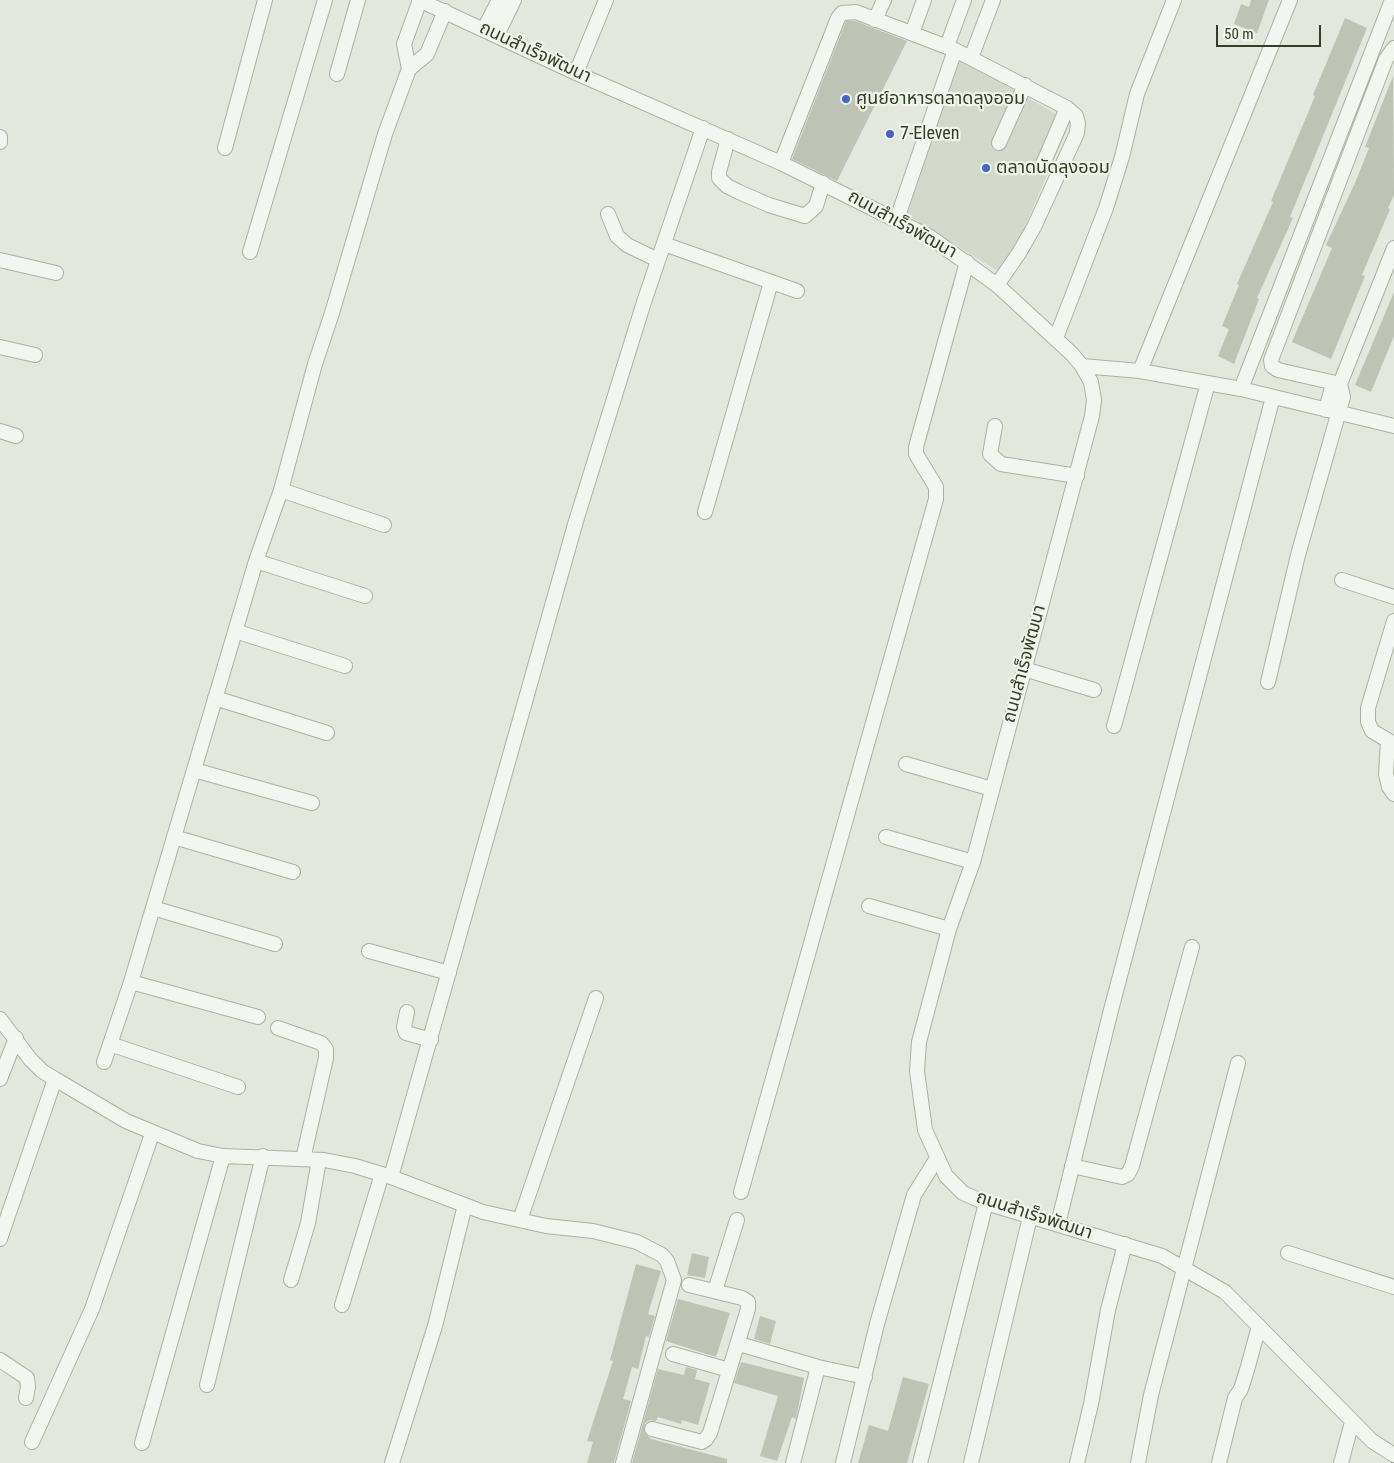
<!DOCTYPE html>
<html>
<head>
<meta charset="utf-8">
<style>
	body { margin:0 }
	#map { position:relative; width:1394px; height:1463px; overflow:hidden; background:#e3e7de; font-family:"Roboto Condensed",sans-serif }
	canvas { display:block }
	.scale { position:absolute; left:1216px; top:25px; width:105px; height:22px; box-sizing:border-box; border:2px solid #323e27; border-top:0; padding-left:6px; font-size:15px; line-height:18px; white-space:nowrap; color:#323e27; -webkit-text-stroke:4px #f1f5ed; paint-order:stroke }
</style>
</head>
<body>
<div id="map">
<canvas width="1394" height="1463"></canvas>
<div class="scale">50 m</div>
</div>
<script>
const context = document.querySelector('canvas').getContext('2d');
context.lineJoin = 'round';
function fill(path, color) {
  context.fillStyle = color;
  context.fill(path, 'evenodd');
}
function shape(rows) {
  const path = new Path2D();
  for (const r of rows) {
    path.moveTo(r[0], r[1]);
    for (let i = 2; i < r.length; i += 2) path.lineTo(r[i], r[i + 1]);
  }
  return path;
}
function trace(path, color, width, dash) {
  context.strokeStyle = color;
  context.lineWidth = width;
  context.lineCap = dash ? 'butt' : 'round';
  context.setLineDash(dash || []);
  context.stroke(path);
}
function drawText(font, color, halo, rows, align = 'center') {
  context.font = font + ' "Roboto Condensed","Noto Sans Thai",sans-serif';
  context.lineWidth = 4.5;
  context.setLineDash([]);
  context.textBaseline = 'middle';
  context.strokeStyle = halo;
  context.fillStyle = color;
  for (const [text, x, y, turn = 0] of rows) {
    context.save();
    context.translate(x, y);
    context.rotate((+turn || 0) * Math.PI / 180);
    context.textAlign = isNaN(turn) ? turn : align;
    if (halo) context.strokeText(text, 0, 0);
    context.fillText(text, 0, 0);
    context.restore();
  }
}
fill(shape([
	[959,59,1070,122,1013,254,998,271,907,215]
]), '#d2d9cc');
fill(shape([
	[1251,0,1269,0,1257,33,1234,24,1241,4,1249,7],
	[1345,18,1367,28,1290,217,1293,218,1257,298,1259,299,1234,364,1218,356,1229,329,1222,326,1239,285,1237,284,1273,202,1271,201,1315,96,1313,95],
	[846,21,855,21,907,41,837,181,792,159],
	[1393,76,1394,195,1388,208,1390,209,1362,275,1365,276,1331,359,1292,342,1332,248,1326,245,1355,183,1369,148,1365,147],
	[1394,292,1394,336,1371,392,1355,385],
	[692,1253,709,1257,705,1278,687,1275],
	[636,1264,661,1271,648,1314,655,1316,649,1337,646,1336,638,1369,632,1367,623,1399,631,1401,614,1463,587,1463,593,1442,587,1441,613,1361,610,1360],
	[678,1299,730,1313,716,1357,666,1341],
	[760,1316,776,1321,770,1344,754,1339],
	[741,1362,804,1378,796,1419,792,1417,777,1461,760,1456,778,1396,734,1383],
	[686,1367,697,1370,695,1379,710,1383,698,1425,682,1420,681,1424,658,1417,656,1421,650,1420,645,1423,644,1432,651,1439,727,1459,727,1463,632,1463,658,1369,684,1375],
	[903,1377,929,1384,907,1463,858,1463,869,1425,888,1431]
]), '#bdc4b5');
const minor = shape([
	[419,0,576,73,781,163,930,237,997,285,1072,354,1082,366,1091,382,1094,400,1092,416,973,862,949,929,919,1042,917,1071,925,1130,946,1176,963,1193,986,1203,1162,1256,1225,1292,1372,1441,1394,1455],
	[875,20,884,0],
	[484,29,499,0],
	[912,33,924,0],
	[497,35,514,0],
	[947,46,964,0],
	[955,50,1067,108,1076,116,1078,123,1077,133,1034,227,1019,253,997,285],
	[971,58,993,0],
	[409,69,427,54,445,11],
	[576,73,606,0],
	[337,74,358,0],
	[0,137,0,142],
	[728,139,719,172,719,178,727,186,739,192,769,205,805,216,816,206,823,183],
	[999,143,1025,85],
	[225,148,265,0],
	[781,163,838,18,842,13,856,12,955,50,897,219],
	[1043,164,1067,108],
	[608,214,617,236,627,245,658,260],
	[664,244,797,291],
	[250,252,325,0],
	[0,260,56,273],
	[1056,338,1106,208,1122,157,1137,94,1174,0],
	[0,347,35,355],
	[1082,366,1140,371,1241,389,1394,426],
	[1140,371,1290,0],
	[1340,384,1278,370,1272,366,1271,360,1386,59,1394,48],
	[1241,389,1392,0],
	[1326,410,1331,391,1340,384,1394,248],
	[995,426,990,454,1001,464,1077,476],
	[0,431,16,436],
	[281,490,384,525],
	[705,512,771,282],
	[256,561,365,596],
	[1342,580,1394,597],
	[1394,621,1368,708,1368,722,1372,731,1394,744],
	[235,631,345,666],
	[1024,669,1094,690],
	[1268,682,1298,555,1343,397,1340,384],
	[215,698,327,733],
	[1114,726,1208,383],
	[1388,741,1386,774,1389,787,1394,794],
	[906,764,992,789],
	[194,770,312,803],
	[174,837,293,872],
	[886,837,973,862],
	[869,906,949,929],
	[153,908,275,944],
	[369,951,449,973],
	[131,982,258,1017],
	[407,1012,404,1027,406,1033,431,1040],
	[0,1019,30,1059,42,1071,55,1079,0,1239],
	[278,1028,321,1043,326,1049,326,1058,303,1159],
	[110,1044,238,1087],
	[104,1062,131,982,256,561,281,490,315,364,332,313,385,134,409,69,404,44,420,0],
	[0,1079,16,1038],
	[55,1079,126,1121,198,1151,223,1156,324,1160,355,1166,391,1177,483,1212,546,1226,593,1231,637,1242,662,1255,667,1261,674,1280,623,1463],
	[1072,1166,1122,1177,1128,1174,1132,1166,1192,947],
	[391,1177,576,521,644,302,703,128],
	[741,1192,936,499,936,487,916,454,916,447,967,262],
	[520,1220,596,998],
	[1058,1224,1111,1010,1273,397],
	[1288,1253,1394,1287],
	[291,1280,308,1223,319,1160],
	[715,1291,737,1220],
	[342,1305,382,1174],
	[739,1344,818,1367,865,1377],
	[673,1354,729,1370],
	[0,1360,27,1378,28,1387,26,1398],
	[207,1385,263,1156],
	[652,1429,702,1442,706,1439,710,1433,748,1309,748,1302,742,1298,689,1285],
	[32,1442,92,1309,152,1134],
	[142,1443,223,1156],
	[392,1463,435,1326,465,1205],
	[793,1463,818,1367],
	[843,1463,877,1324,914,1195,937,1158],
	[920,1463,986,1203],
	[971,1463,1030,1217],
	[1077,1463,1091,1404,1108,1310,1125,1244],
	[1138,1463,1151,1395,1238,1063],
	[1219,1463,1235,1398,1241,1389,1247,1370,1259,1326],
	[1341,1463,1352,1422]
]);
trace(minor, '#aab1a3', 16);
trace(minor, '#f3f6f0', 14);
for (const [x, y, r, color] of [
	[846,99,5,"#4167ce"],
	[890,134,5,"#4167ce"],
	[986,168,5,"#4167ce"]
]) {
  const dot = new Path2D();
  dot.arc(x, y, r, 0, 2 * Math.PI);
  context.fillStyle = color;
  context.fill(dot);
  trace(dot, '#f1f5ed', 2);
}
drawText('18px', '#323e27', '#f1f5ed', [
	["ถนนสำเร็จพัฒนา",535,53,25],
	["ถนนสำเร็จพัฒนา",902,225,29],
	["ถนนสำเร็จพัฒนา",1025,664,-75],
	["ถนนสำเร็จพัฒนา",1034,1216,18]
]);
drawText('18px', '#323e27', '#f1f5ed', [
	["ศูนย์อาหารตลาดลุงออม",856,99],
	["7-Eleven",900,134],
	["ตลาดนัดลุงออม",996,168]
], 'left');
</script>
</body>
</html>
